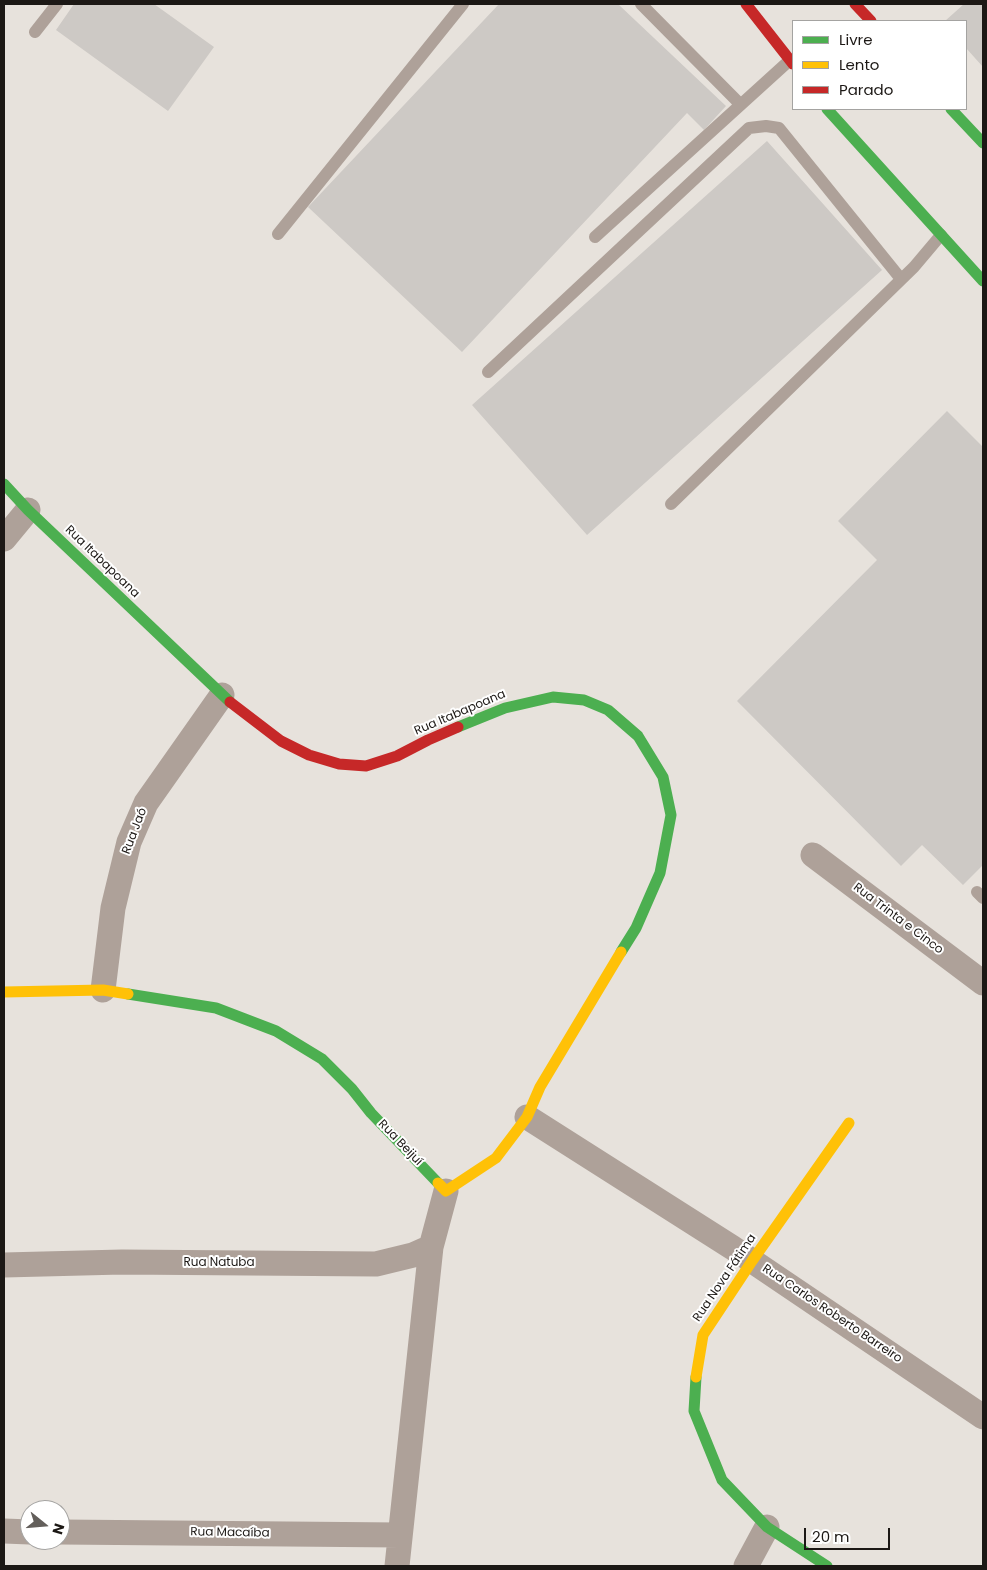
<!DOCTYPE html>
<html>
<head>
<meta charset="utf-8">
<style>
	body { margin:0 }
	#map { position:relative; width:987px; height:1570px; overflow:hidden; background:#e7e2dc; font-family:Poppins,sans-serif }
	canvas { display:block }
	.frame { position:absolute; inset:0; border:5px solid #1c1815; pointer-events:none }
	.legend { position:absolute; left:792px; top:20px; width:175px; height:90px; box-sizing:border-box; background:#fff; border:1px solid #a4a3a1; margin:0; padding:6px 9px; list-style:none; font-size:15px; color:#1c1815 }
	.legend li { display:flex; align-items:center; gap:10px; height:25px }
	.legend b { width:25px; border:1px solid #a4a3a1 }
	.north { position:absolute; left:20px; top:1500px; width:50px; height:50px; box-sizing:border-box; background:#fff; border:1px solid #a4a3a1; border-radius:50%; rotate:107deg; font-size:14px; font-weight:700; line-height:20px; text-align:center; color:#1c1815 }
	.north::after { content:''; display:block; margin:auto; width:18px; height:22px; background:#635f5b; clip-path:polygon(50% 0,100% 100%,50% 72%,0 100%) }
	.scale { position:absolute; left:804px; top:1528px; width:86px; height:22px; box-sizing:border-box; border:2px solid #1c1815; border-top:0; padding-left:6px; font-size:15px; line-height:18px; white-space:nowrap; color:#1c1815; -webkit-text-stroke:4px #fff; paint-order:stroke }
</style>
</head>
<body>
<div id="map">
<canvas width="987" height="1570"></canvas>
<div class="frame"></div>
<ul class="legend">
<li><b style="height:6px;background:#4caf50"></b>Livre</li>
<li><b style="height:6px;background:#ffc107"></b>Lento</li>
<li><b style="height:6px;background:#c62828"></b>Parado</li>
</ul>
<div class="north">N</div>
<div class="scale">20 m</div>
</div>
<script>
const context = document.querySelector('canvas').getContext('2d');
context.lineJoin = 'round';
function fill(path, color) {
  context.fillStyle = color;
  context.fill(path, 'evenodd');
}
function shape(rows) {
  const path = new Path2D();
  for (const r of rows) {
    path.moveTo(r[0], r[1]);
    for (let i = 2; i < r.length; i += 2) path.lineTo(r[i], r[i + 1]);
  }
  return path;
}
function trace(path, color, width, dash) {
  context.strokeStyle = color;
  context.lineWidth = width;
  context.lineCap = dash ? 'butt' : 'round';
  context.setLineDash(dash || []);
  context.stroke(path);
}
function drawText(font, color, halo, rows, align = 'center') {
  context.font = font + ' Poppins,sans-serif';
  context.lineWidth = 4;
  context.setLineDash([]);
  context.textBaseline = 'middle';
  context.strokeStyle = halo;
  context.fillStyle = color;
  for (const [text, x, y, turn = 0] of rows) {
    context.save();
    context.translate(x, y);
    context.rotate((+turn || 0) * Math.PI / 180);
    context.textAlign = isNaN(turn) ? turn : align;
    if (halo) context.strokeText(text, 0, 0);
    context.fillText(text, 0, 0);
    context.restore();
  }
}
fill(shape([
	[74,4,154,4,214,47,168,111,56,30],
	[499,4,618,4,726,106,704,130,687,113,462,352,308,207],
	[964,4,983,4,983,67,966,48,966,21,945,21],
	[767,141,882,270,587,535,472,405],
	[947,411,983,447,983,865,963,885,922,845,901,866,737,701,877,560,838,521]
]), '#cdc9c5');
trace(shape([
	[641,4,740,104],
	[35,32,57,4],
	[278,234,463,4],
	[595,237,790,60],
	[488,372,749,128,766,126,779,128,901,279],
	[671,504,914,267,941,235],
	[977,892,983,898]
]), '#aea199', 12);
trace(shape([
	[4,539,28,510],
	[813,855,983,983],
	[103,990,113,908,129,842,146,803,222,695],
	[527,1117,733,1248,983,1417],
	[4,1265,122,1262,376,1264,413,1255,431,1247],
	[4,1531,30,1532],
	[60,1532,400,1535],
	[397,1566,431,1247,446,1191],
	[746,1566,767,1527]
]), '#aea199', 25);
trace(shape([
	[827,109,983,281],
	[951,109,983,143],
	[4,484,28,510,230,702],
	[458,727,505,708,553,697,584,700,608,710,638,736,663,777,671,815,660,873,636,928,621,952],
	[128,994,216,1008,276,1031,322,1059,352,1089,371,1113,438,1183],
	[696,1377,694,1411,722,1480,767,1527,827,1566]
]), '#4caf50', 11);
trace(shape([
	[4,992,103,990,128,994],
	[438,1183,446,1191,496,1158,527,1117,540,1087,621,952],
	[696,1377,703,1335,752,1261,849,1123]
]), '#ffc107', 11);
trace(shape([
	[746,4,793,64],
	[855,4,871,21],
	[230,702,281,741,309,755,339,764,366,766,397,756,428,740,458,727]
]), '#c62828', 11);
drawText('12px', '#1c1815', '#fff', [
	["Rua Itabapoana",102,562,44],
	["Rua Itabapoana",460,713,-23],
	["Rua Jaó",135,831,-69],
	["Rua Trinta e Cinco",898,919,37],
	["Rua Beijuí",400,1143,46],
	["Rua Natuba",219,1263],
	["Rua Nova Fátima",725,1278,-56],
	["Rua Carlos Roberto Barreiro",832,1314,34],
	["Rua Macaíba",230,1533,1]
]);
</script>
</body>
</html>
